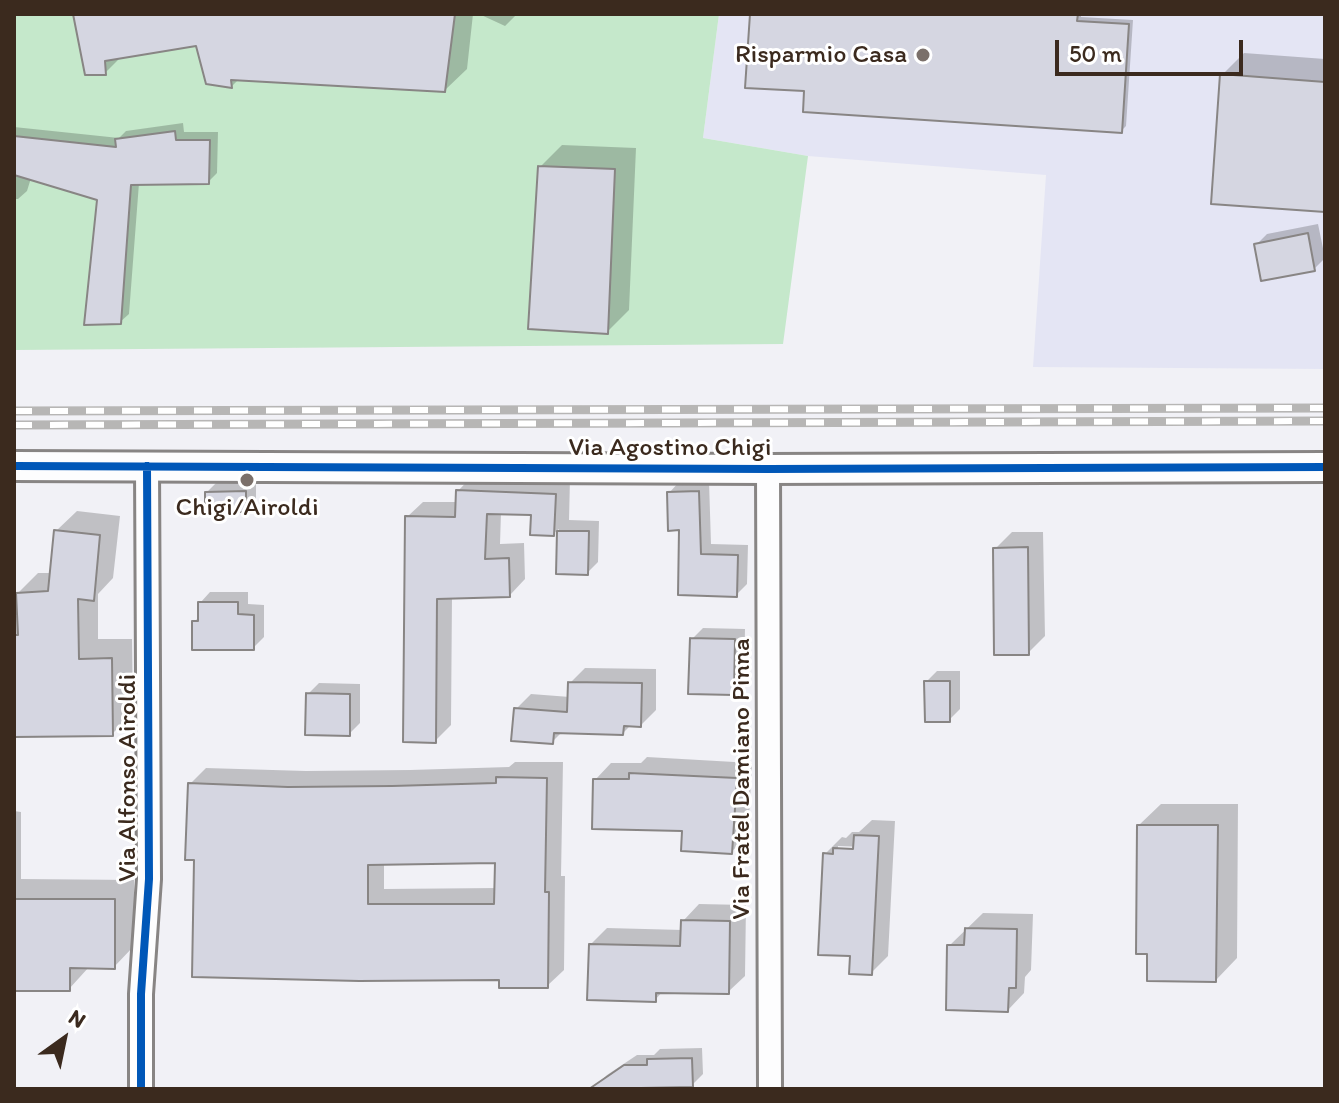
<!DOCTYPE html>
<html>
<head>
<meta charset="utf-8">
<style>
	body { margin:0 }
	#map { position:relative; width:1339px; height:1103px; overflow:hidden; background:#f1f1f6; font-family:Itim,sans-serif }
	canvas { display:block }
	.frame { position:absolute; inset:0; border:16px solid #3b2a1e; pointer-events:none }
	.north { position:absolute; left:24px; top:999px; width:80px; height:80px; -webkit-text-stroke:6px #fff; paint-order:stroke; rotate:33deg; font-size:22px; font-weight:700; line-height:32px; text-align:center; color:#3b2a1e }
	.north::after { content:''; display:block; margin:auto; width:28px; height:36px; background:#3b2a1e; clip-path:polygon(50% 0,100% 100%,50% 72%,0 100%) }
	.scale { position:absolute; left:1055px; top:40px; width:188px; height:36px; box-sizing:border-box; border:4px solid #3b2a1e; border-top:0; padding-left:10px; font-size:24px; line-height:28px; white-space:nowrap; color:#3b2a1e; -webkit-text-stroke:6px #fff; paint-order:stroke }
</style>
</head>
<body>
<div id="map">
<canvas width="1339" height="1103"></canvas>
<div class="frame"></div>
<div class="north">N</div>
<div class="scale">50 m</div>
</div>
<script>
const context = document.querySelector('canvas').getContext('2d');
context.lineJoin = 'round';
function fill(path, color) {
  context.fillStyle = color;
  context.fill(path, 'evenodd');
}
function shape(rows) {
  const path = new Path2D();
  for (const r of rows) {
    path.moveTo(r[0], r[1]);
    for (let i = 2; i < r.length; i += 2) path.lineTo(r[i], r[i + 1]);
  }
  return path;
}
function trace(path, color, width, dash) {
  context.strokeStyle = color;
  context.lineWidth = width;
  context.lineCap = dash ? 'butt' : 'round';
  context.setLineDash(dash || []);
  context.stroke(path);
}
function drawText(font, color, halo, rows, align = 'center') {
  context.font = font + ' Itim,sans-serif';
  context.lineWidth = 6;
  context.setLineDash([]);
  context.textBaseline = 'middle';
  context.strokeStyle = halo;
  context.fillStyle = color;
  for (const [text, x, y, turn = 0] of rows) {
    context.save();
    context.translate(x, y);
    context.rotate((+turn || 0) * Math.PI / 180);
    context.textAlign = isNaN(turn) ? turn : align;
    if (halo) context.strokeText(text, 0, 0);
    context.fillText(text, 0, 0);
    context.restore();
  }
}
fill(shape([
	[719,14,1325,14,1325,369,1033,367,1046,175,808,156,703,138]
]), '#e4e5f4');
fill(shape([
	[14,14,719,14,703,138,808,156,783,344,14,350]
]), '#c5e8cb');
fill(shape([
	[76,14,473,14,467,69,445,90,239,79,232,86,197,44,122,56,105,73],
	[479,14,517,14,505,26],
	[752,14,1081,14,1081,17,1133,20,1126,126,1121,131,807,90],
	[1244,53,1325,59,1325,210,1222,75],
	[183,123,184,132,218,132,217,173,208,182,139,183,129,314,120,322,99,199,31,178,27,191,18,199,14,199,14,127,119,138,126,131],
	[562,145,636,148,629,310,607,332,540,167],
	[1318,224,1325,258,1314,269,1256,245,1267,234],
	[473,475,570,479,569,520,599,521,598,562,587,573,558,572,559,529,553,534,533,513,501,512,500,544,524,543,525,579,510,595,452,596,451,725,435,741,407,517,423,502,457,502,458,491],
	[218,481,256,481,256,499,245,510,207,492],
	[709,481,711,544,748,545,747,584,736,595,680,593,681,528,669,493,679,482],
	[77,511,120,516,113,578,98,594,98,639,132,639,133,713,112,734,14,735,14,616,19,616,18,593,38,573,52,573,56,531],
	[1012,532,1043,532,1045,636,1028,653,995,549],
	[210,592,248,592,248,604,264,605,264,637,253,648,194,622,200,616,200,603],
	[703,628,745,629,744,682,733,693,692,639],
	[585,668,656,669,656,710,641,725,631,725,623,733,563,731,552,742,516,709,531,694,570,697,570,683],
	[937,671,960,671,960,709,949,720,926,682],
	[319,683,360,684,360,723,349,734,308,694],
	[647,757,752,763,748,836,731,852,595,780,611,763,641,763],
	[515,762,563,762,561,876,565,876,564,970,547,986,501,978,196,858,190,784,206,768,306,771,410,770,509,767],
	[497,861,497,888,384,889,384,863],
	[1161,804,1238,804,1237,958,1216,980,1139,825],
	[14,811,21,812,21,879,134,880,134,946,114,967,89,967,69,989,14,989],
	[872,820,895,821,888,956,871,973,852,954,825,854,842,837,846,838,852,832,859,832],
	[838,846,863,847,863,851,838,850],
	[699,904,746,905,745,976,728,992,663,991,655,1000,591,944,607,928,683,930,683,921],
	[983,913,1033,914,1031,970,1025,977,1024,993,1008,1010,949,946],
	[702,1048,703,1074,692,1085,641,1086,636,1089,598,1089,596,1086,607,1075,637,1055,654,1055,660,1049]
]), '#0003');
const building = shape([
	[73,14,455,14,445,92,231,80,232,88,206,84,196,46,105,61,106,75,85,75,73,14],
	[750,14,1078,14,1077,21,1129,24,1122,133,803,112,804,91,745,88,750,14],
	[1220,74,1325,82,1325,212,1211,204,1220,74],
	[175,131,176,140,210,140,209,184,131,185,121,324,84,325,97,200,14,175,14,136,116,147,115,139,175,131],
	[538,166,615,169,608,334,528,329,538,166],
	[1308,233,1315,271,1261,281,1254,244,1308,233],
	[456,490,556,494,554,536,530,535,531,515,487,514,485,559,509,558,510,597,437,599,436,743,403,742,405,516,455,517,456,490],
	[246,491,246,512,205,512,205,492,246,491],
	[699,491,701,554,738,555,737,597,678,595,679,530,668,531,667,492,699,491],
	[54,530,100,535,94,601,78,599,79,659,112,658,113,736,14,737,14,635,18,635,16,593,48,591,54,530],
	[557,531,589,531,588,575,556,574,557,531],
	[1028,547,1029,655,994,655,993,548,1028,547],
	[198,602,238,602,238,614,254,615,254,650,192,650,192,621,198,621,198,602],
	[690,638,735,639,734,695,688,694,690,638],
	[924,681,950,681,950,722,925,722,924,681],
	[568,682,642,683,641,727,624,726,623,735,554,733,553,744,511,741,514,708,567,712,568,682],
	[306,693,350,694,350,736,305,735,306,693],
	[629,773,737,778,732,854,681,851,682,831,592,829,593,779,629,779,629,773],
	[496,777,547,778,545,892,549,892,548,988,499,988,499,980,359,981,192,977,194,860,185,860,188,783,288,787,392,786,496,783,496,777],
	[495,863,494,904,368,904,368,865,495,863],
	[1137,825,1218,825,1216,982,1147,981,1147,954,1136,954,1137,825],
	[854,835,879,836,872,975,849,974,850,956,818,955,823,853,833,854,833,848,853,849,854,835],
	[14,899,115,899,115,969,70,968,70,991,14,991,14,899],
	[681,920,730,921,729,994,656,993,656,1002,587,1000,589,944,680,946,681,920],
	[965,928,1017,929,1016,988,1009,988,1008,1012,946,1010,947,945,964,945,965,928],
	[692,1058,693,1087,589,1089,624,1065,647,1065,647,1059,692,1058]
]);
fill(building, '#d5d6e1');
trace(building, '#888584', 2);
const minor = shape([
	[768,469,770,1089],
	[141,1089,141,994,149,879,147,466]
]);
const tertiary = shape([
	[14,466,768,469,1325,467]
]);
trace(minor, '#888584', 28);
trace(tertiary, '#888584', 34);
trace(minor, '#fdfdfe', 22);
trace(tertiary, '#fdfdfe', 28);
const rail = shape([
	[14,411,1325,408],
	[14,425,1325,421]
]);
trace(rail, '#b7b6b5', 9);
trace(rail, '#fff', 6, [18]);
trace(shape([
	[14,466,768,469,1325,467],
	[141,1089,141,994,149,879,147,466]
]), '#0057b8', 8);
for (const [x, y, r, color] of [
	[923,55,8,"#7b706a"],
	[247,480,8,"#7b706a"]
]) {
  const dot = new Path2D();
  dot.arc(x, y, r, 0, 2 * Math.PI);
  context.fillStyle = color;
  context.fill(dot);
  trace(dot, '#fff', 3);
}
drawText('26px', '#3b2a1e', '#fff', [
	["Risparmio Casa",907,55],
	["Chigi/Airoldi",247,508,"center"]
], 'right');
drawText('26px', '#3b2a1e', '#fff', [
	["Via Agostino Chigi",670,448],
	["Via Alfonso Airoldi",128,778,-90],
	["Via Fratel Damiano Pinna",742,779,-90]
]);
</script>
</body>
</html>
